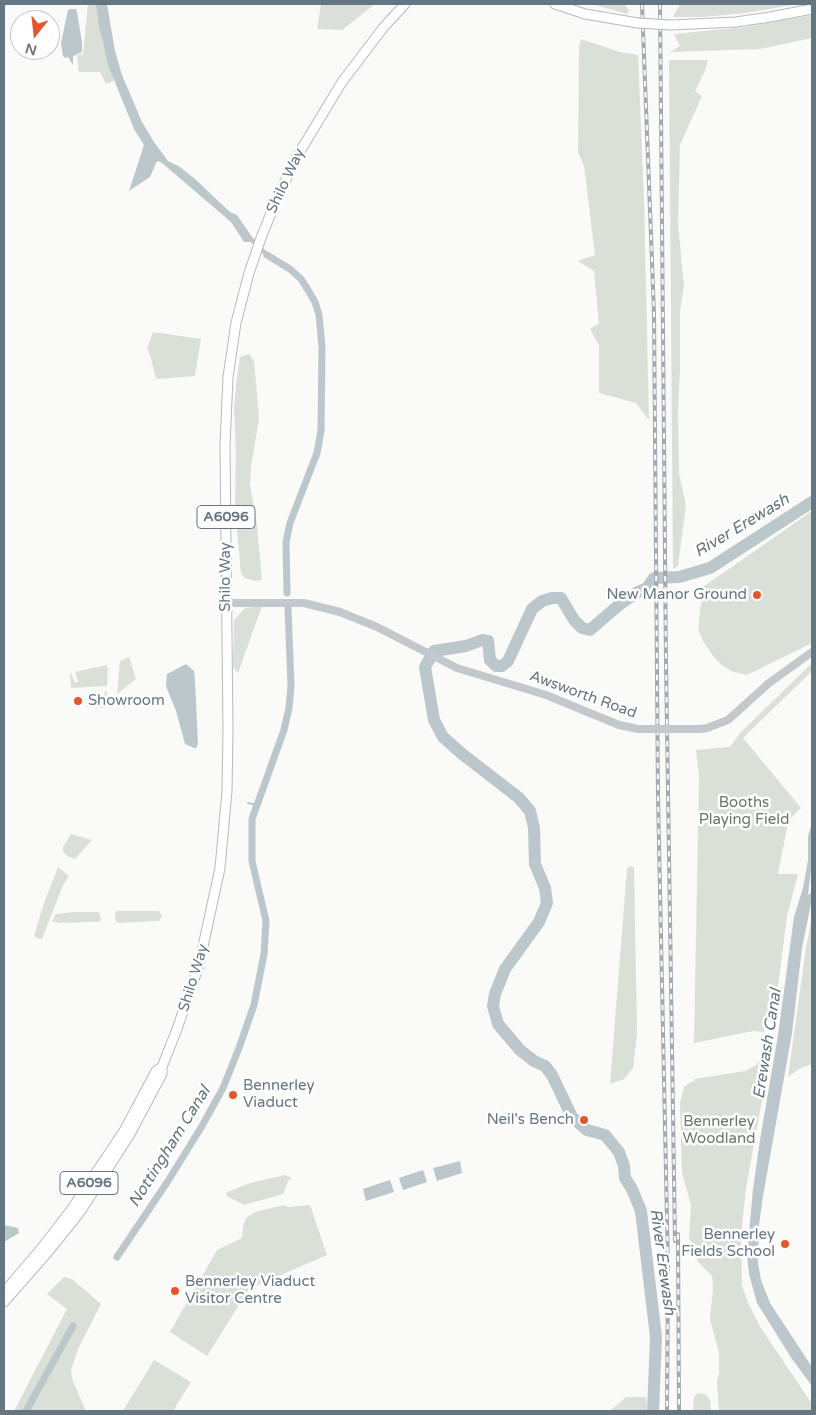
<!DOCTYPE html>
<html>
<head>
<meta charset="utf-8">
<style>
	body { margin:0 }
	#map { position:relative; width:816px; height:1415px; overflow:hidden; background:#fafaf8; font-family:"Varela Round",sans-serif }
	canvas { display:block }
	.frame { position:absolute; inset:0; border:5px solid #657683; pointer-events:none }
	.north { position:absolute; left:10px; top:10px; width:50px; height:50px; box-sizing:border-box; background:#fff; border:1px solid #c1c8cd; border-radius:50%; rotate:196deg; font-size:14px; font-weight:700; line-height:20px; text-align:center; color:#657683 }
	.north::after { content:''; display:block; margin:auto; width:18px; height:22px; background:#e4572e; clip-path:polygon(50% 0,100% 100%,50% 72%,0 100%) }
</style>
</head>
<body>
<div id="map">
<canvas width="816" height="1415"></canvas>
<div class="frame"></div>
<div class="north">N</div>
</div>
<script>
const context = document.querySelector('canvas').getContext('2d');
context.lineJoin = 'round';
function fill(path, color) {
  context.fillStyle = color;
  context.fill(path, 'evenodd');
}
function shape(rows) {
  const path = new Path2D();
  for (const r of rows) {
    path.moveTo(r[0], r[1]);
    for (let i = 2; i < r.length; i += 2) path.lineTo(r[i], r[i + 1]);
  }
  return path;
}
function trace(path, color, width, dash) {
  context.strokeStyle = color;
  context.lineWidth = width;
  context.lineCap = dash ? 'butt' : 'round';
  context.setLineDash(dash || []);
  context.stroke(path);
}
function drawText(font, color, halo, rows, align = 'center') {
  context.font = font + ' "Varela Round",sans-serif';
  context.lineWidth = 5;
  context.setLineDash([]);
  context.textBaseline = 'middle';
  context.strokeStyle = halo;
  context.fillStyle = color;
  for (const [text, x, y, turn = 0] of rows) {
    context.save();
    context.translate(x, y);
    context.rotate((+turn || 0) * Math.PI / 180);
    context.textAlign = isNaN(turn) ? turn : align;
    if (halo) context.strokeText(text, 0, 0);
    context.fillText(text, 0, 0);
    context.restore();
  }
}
fill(shape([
	[88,4,96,4,102,41,114,81,106,84,100,72,79,72,77,55,83,54],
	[321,4,375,4,342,30,317,29],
	[592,4,624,4,629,10,627,14],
	[680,4,798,4,746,13,703,17,673,17],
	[812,15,812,38,760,49,670,52,680,46,674,34,745,27],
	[581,39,620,52,638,55,644,199,649,420,636,403,599,393,599,346,590,329,599,323,594,271,578,261,595,255,584,166,578,152,579,47],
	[669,60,708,60,705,71,695,91,702,96,680,145,678,224,684,286,680,311,680,371,678,409,679,473,686,505,678,566,673,569],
	[153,332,201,339,195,376,156,379,150,355,147,349],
	[249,354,254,361,259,418,251,467,250,484,257,526,262,580,254,581,245,578,241,573,235,510,236,452,234,411,236,384,240,357],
	[812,511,812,643,747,675,733,672,723,666,713,656,703,641,698,629,703,587],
	[262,606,238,673,233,667,234,620,245,608],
	[129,657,136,679,117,694,120,661],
	[812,663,812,671,743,738,801,808,792,817,787,828,778,874,798,874,787,916,774,1018,764,1020,764,1032,753,1031,694,1043,699,777,696,750,730,747,740,733],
	[106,665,108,668,107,686,71,688,70,673,71,673,75,683,78,681,75,672],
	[105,691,107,691,106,708,87,707,88,693,91,692,92,697,104,696],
	[71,834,92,840,75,859,69,857,63,852,63,847],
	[631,866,634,867,637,1033,633,1068,624,1079,610,1084,627,868],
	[58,867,69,876,63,885,42,939,39,939,34,936,44,903],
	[118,911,159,911,162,916,159,921,156,921,119,923,116,922,115,914,116,912],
	[74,912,99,912,101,920,97,922,88,922,59,923,52,921,56,914],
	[812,917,812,1064,799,1069,788,1077,806,947],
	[769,1049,768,1067,746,1188,741,1235,742,1286,749,1305,761,1328,812,1404,812,1411,719,1411,717,1383,719,1373,719,1353,710,1319,713,1289,712,1276,698,1262,689,1237,691,1205,682,1173,680,1103,684,1087,689,1083,695,1081,694,1079,745,1071,756,1065],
	[285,1175,292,1178,288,1181,283,1194,244,1205,227,1196,226,1193,230,1191,250,1183],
	[284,1205,288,1207,310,1205,327,1255,249,1289,207,1356,170,1332,217,1250,242,1238,243,1226,246,1218,255,1212],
	[64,1277,72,1279,101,1304,78,1349,71,1370,72,1379,86,1411,14,1411,67,1309,47,1294],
	[154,1360,191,1382,173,1411,123,1411],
	[698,1393,705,1394,710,1400,711,1411,693,1411,694,1397],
	[626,1397,646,1397,647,1411,610,1411]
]), '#dadfd7');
fill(shape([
	[96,4,107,4,115,51,122,75,142,122,154,142,168,161,180,167,195,179,230,212,237,215,252,237,268,253,266,257,251,242,244,242,231,222,162,163,158,161,156,163,150,177,129,191,144,145,134,129,108,65,99,26],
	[70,9,76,9,77,12,82,42,82,52,73,56,73,65,68,57,65,58,63,56,61,43,68,10],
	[186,664,194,671,195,681,198,744,196,748,194,748,185,744,176,711,166,686,167,674],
	[812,823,812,862,808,895,812,892,812,899,802,948,792,1033,763,1196,759,1225,758,1263,761,1280,770,1303,812,1367,812,1386,792,1359,757,1303,749,1274,747,1256,753,1189,760,1140,778,1035,794,917,803,888,808,860,808,836],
	[460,1161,462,1173,437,1181,433,1168],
	[423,1170,427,1182,403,1190,399,1178],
	[390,1180,394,1192,366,1201,363,1189],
	[4,1225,18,1228,19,1233,4,1242]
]), '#bbc7cb');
trace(shape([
	[248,803,256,805]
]), '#bbc7cb', 2);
trace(shape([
	[267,255,290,269,301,279,308,290,315,302,319,315,322,347,321,431,317,453,290,523,286,542,287,593],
	[117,1257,168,1181,202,1126,223,1088,239,1048,254,1005,264,954,266,921,252,861,252,819,284,730,289,708,291,686,288,608],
	[26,1411,73,1326]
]), '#bbc7cb', 7);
trace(shape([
	[653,1411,656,1337,641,1211,632,1189,625,1178,624,1166,619,1152,605,1135,587,1130,572,1117,552,1075,545,1066,534,1061,520,1050,498,1024,493,1006,495,994,505,969,539,922,547,903,545,888,535,864,534,828,530,811,519,798,461,753,443,737,434,720,425,667,434,651,466,646,482,640,488,641,490,660,496,666,502,666,508,661,532,609,542,601,552,598,561,598,574,620,582,628,590,630,620,604,636,593,647,588,654,578,679,577,710,568,812,502]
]), '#bbc7cb', 12);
const primary = shape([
	[555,4,585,14,638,23],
	[671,25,736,22,770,17,812,9],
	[4,1292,41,1249,71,1210,124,1131,156,1071,162,1067],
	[4,1302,48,1252,80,1212,130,1134,162,1074,162,1067,177,1029,199,965,220,868,227,791,228,731,225,445,228,377,236,323,249,273,261,238,275,203,296,158,342,82,383,28,405,4]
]);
trace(primary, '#b5babe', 11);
trace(shape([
	[227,603,304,603,340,612,377,627,457,668,546,695,619,725,638,729],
	[700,729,707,728,728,720,769,683,812,652]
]), '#c3c8cc', 8);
trace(primary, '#fff', 9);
const rail = shape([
	[642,4,654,313,658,796,668,1267,667,1411],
	[660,4,666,661,675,1241],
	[678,1234,679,1411]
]);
trace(rail, '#a2aab0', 4);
trace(rail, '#fff', 2, [5.5]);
const primaryBridge = shape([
	[638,23,671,25]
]);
trace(primaryBridge, '#b5babe', 11, []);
trace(shape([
	[638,729,700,729]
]), '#c3c8cc', 8);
trace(primaryBridge, '#fff', 9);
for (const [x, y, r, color] of [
	[757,595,5,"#e4572e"],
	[78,701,5,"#e4572e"],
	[233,1095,5,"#e4572e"],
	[584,1120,5,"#e4572e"],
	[785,1244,5,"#e4572e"],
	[175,1291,5,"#e4572e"]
]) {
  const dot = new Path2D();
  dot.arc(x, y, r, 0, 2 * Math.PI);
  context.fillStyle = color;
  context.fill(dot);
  trace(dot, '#fff', 2);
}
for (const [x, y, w] of [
	[226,517,58],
	[89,1183,58]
]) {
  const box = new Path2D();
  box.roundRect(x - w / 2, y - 11.5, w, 23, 4);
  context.fillStyle = '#fff';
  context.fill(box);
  trace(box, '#657683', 1);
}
drawText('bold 14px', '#657683', null, [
	["A6096",226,517],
	["A6096",89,1183]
]);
drawText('15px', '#657683', '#fff', [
	["Shilo Way",286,181,-65],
	["Shilo Way",226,577,-90],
	["Awsworth Road",583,695,20],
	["Shilo Way",194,978,-73]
]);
drawText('15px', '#657683', '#fff', [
	["New Manor Ground",747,595],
	["Showroom",88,701,"left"],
	["Bennerley",243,1086,"left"],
	["Viaduct",243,1103,"left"],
	["Neil's Bench",574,1120],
	["Bennerley",775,1235],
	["Fields School",775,1252],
	["Bennerley Viaduct",185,1282,"left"],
	["Visitor Centre",185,1299,"left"]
], 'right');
drawText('15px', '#687a64', '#fff', [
	["Booths",744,803],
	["Playing Field",744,820],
	["Bennerley",719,1122],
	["Woodland",719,1139]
]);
drawText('italic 16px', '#60757c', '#fff', [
	["River Erewash",742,526,-31],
	["Erewash Canal",768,1044,-81],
	["Nottingham Canal",170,1147,-58],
	["River Erewash",662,1262,82]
]);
</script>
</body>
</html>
